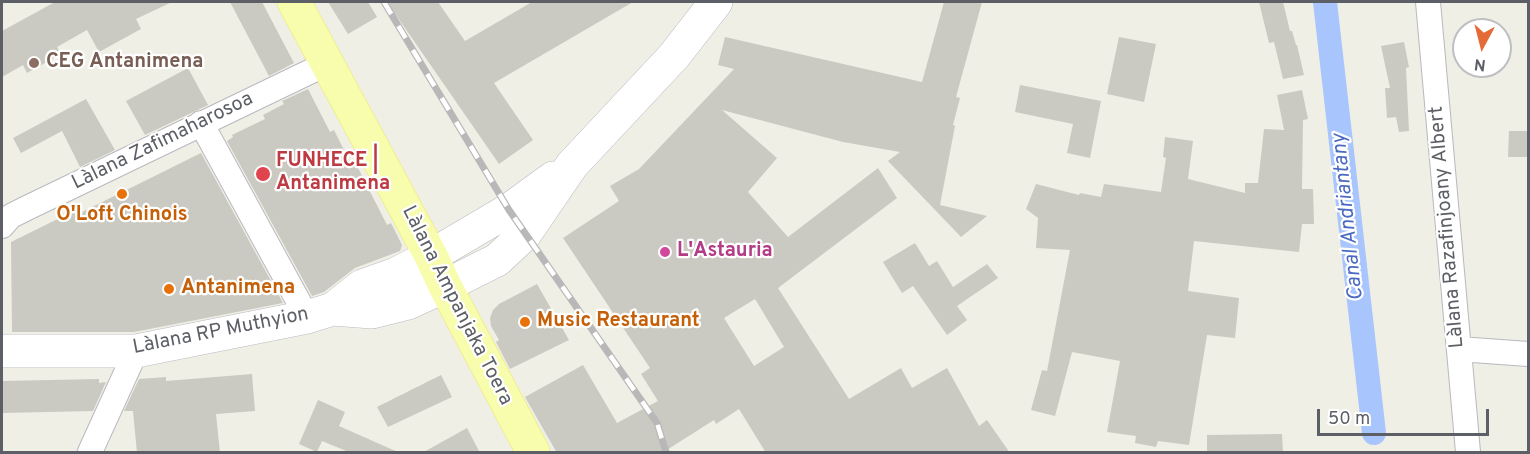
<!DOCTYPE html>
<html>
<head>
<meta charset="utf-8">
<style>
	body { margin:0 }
	#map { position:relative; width:1530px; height:454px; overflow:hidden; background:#efefe6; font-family:Overpass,sans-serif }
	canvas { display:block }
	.frame { position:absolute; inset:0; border:3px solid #5d5f66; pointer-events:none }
	.north { position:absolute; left:1452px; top:18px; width:60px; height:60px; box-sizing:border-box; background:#fff; border:2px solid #bebfc2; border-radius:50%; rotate:187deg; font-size:16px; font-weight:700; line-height:24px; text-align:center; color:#5d5f66 }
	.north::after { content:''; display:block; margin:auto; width:21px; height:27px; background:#e56b36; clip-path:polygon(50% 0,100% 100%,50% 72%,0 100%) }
	.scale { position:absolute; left:1317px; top:409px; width:172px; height:27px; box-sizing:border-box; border:3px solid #5d5f66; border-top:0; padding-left:8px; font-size:18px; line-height:21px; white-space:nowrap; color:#5d5f66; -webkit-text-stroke:4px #fff; paint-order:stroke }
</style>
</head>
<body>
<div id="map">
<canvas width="1530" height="454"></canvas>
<div class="frame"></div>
<div class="north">N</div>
<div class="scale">50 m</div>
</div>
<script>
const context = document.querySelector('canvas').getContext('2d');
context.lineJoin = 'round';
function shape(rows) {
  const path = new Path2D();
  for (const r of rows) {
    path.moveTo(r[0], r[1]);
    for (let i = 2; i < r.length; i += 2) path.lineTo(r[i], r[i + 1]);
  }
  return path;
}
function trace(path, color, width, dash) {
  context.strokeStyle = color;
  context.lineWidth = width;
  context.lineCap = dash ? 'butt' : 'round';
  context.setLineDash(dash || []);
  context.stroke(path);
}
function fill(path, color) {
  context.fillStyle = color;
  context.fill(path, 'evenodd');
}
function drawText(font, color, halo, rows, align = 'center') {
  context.font = font + ' Overpass,sans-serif';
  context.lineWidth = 4.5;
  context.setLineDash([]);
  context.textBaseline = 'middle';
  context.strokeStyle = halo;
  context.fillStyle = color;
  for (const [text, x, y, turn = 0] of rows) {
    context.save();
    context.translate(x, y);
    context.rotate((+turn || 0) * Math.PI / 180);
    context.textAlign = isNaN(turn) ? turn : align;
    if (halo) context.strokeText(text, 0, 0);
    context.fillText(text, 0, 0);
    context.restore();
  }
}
trace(shape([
	[1325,2,1374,433]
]), '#a8c5fd', 24);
fill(shape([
	[55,2,172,2,136,19,141,29,99,52,87,30,57,47,61,54,27,73,23,65,2,77,2,31],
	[230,2,262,2,294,63,269,76],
	[328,2,368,2,377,17,348,34],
	[387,2,438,2,465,41,532,2,633,2,494,83,533,140,499,164],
	[944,2,982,2,956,97,960,98,953,125,955,126,940,205,987,216,961,237,888,161,900,152,843,142,722,110,777,158,748,192,788,237,878,168,897,198,778,288,849,399,901,368,912,388,947,368,979,426,987,420,1010,453,766,453,739,409,716,424,714,420,662,453,557,453,525,397,583,365,617,423,658,401,641,374,650,368,563,238,619,201,610,186,639,169,734,69,718,65,725,37,922,82],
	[755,299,784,347,754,366,724,318],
	[1259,2,1283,2,1290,31,1292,31,1296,45,1297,45,1304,75,1283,79,1274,42,1269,43],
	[1119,37,1156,44,1144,102,1107,94],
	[1404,42,1409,67,1406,68,1409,131,1399,132,1396,117,1387,118,1385,88,1390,88,1381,46],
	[188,68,208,105,145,135,126,101],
	[1020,85,1101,101,1090,158,1067,153,1073,124,1015,112],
	[308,89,330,132,334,130,352,166,356,164,387,225,391,223,402,245,400,251,355,268,324,292,312,296,227,141,233,137,232,135,265,119,263,115,284,104,282,101],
	[1302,90,1308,119,1303,120,1302,189,1313,189,1314,224,1302,224,1299,252,1194,241,1188,291,1239,298,1235,338,1207,335,1189,445,1158,441,1156,447,1135,443,1136,436,1107,432,1120,361,1072,352,1055,416,1031,410,1042,370,1047,371,1070,250,1036,248,1038,218,1026,209,1036,184,1079,195,1080,193,1101,197,1104,184,1161,192,1166,158,1163,157,1165,137,1193,141,1188,179,1245,193,1245,183,1258,183,1264,129,1284,130,1277,95],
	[86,99,115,150,80,167,62,131,21,153,13,138],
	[1509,131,1528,131,1528,157,1508,157],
	[201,153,283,303,134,332,12,332,11,242,78,209,80,213],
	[915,243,929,266,937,261,953,287,987,264,998,278,957,306,967,320,947,335,913,286,902,293,883,262],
	[537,284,569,340,510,369,496,342,499,340,491,326,490,318,493,310,499,304],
	[252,374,255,411,216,414,220,453,137,453,133,411,124,411,139,379,166,377,166,381],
	[441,375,452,397,388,427,377,407],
	[99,379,99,383,106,382,93,411,2,413,2,381],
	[318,400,345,412,339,426,400,453,351,453,322,441,317,452,299,444],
	[467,428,480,453,422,453],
	[1282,434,1283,453,1207,453,1207,435]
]), '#cacac2');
const street = shape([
	[1428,2,1468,452],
	[201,123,307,317],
	[2,226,11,216,27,208,328,63],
	[1459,349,1528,354],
	[90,452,136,351]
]);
const secondary = shape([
	[333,309,362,286,396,274,431,256,509,210,553,178],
	[2,351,136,351,307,317,333,309,372,312,408,303,445,286,497,260,525,234,572,165,674,56,716,2]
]);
const primary = shape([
	[294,2,431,256,445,286,533,452]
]);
trace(street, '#b8b9bf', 26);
trace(secondary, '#b9bac1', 34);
trace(primary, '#eee760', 34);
trace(street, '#fff', 24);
trace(secondary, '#fff', 33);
trace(primary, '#f8fdad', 33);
const rail = shape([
	[384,2,509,210,657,423,666,452]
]);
trace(rail, '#b8b8b9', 7);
trace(rail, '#fff', 4.5, [14]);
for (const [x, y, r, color] of [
	[34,63,6,"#8d6e63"],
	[263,174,8,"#e0444e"],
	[122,194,6,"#e8710a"],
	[665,252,6,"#d1479c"],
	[169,289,6,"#e8710a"],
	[525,322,6,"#e8710a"]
]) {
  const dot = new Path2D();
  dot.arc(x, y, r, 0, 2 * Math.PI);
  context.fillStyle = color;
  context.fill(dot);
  trace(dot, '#fff', 2);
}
drawText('bold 20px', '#785e54', '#fff', [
	["CEG Antanimena",46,63]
], 'left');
drawText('20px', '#5d5f66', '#fff', [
	["Làlana Zafimaharosoa",163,142,-26],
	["Làlana Razafinjoany Albert",1448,227,-95],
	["Làlana Ampanjaka Toera",456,306,63],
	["Làlana RP Muthyion",221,332,-11]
]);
drawText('bold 20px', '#be3a42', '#fff', [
	["FUNHECE |",276,162],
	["Antanimena",276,185]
], 'left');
drawText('bold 20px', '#c56008', '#fff', [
	["O'Loft Chinois",122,216,"center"],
	["Antanimena",181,289],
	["Music Restaurant",537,322]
], 'left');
drawText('bold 20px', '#b23c85', '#fff', [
	["L'Astauria",677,252]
], 'left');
drawText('italic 21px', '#4a69c1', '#fff', [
	["Canal Andriantany",1349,217,-96]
]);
</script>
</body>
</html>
